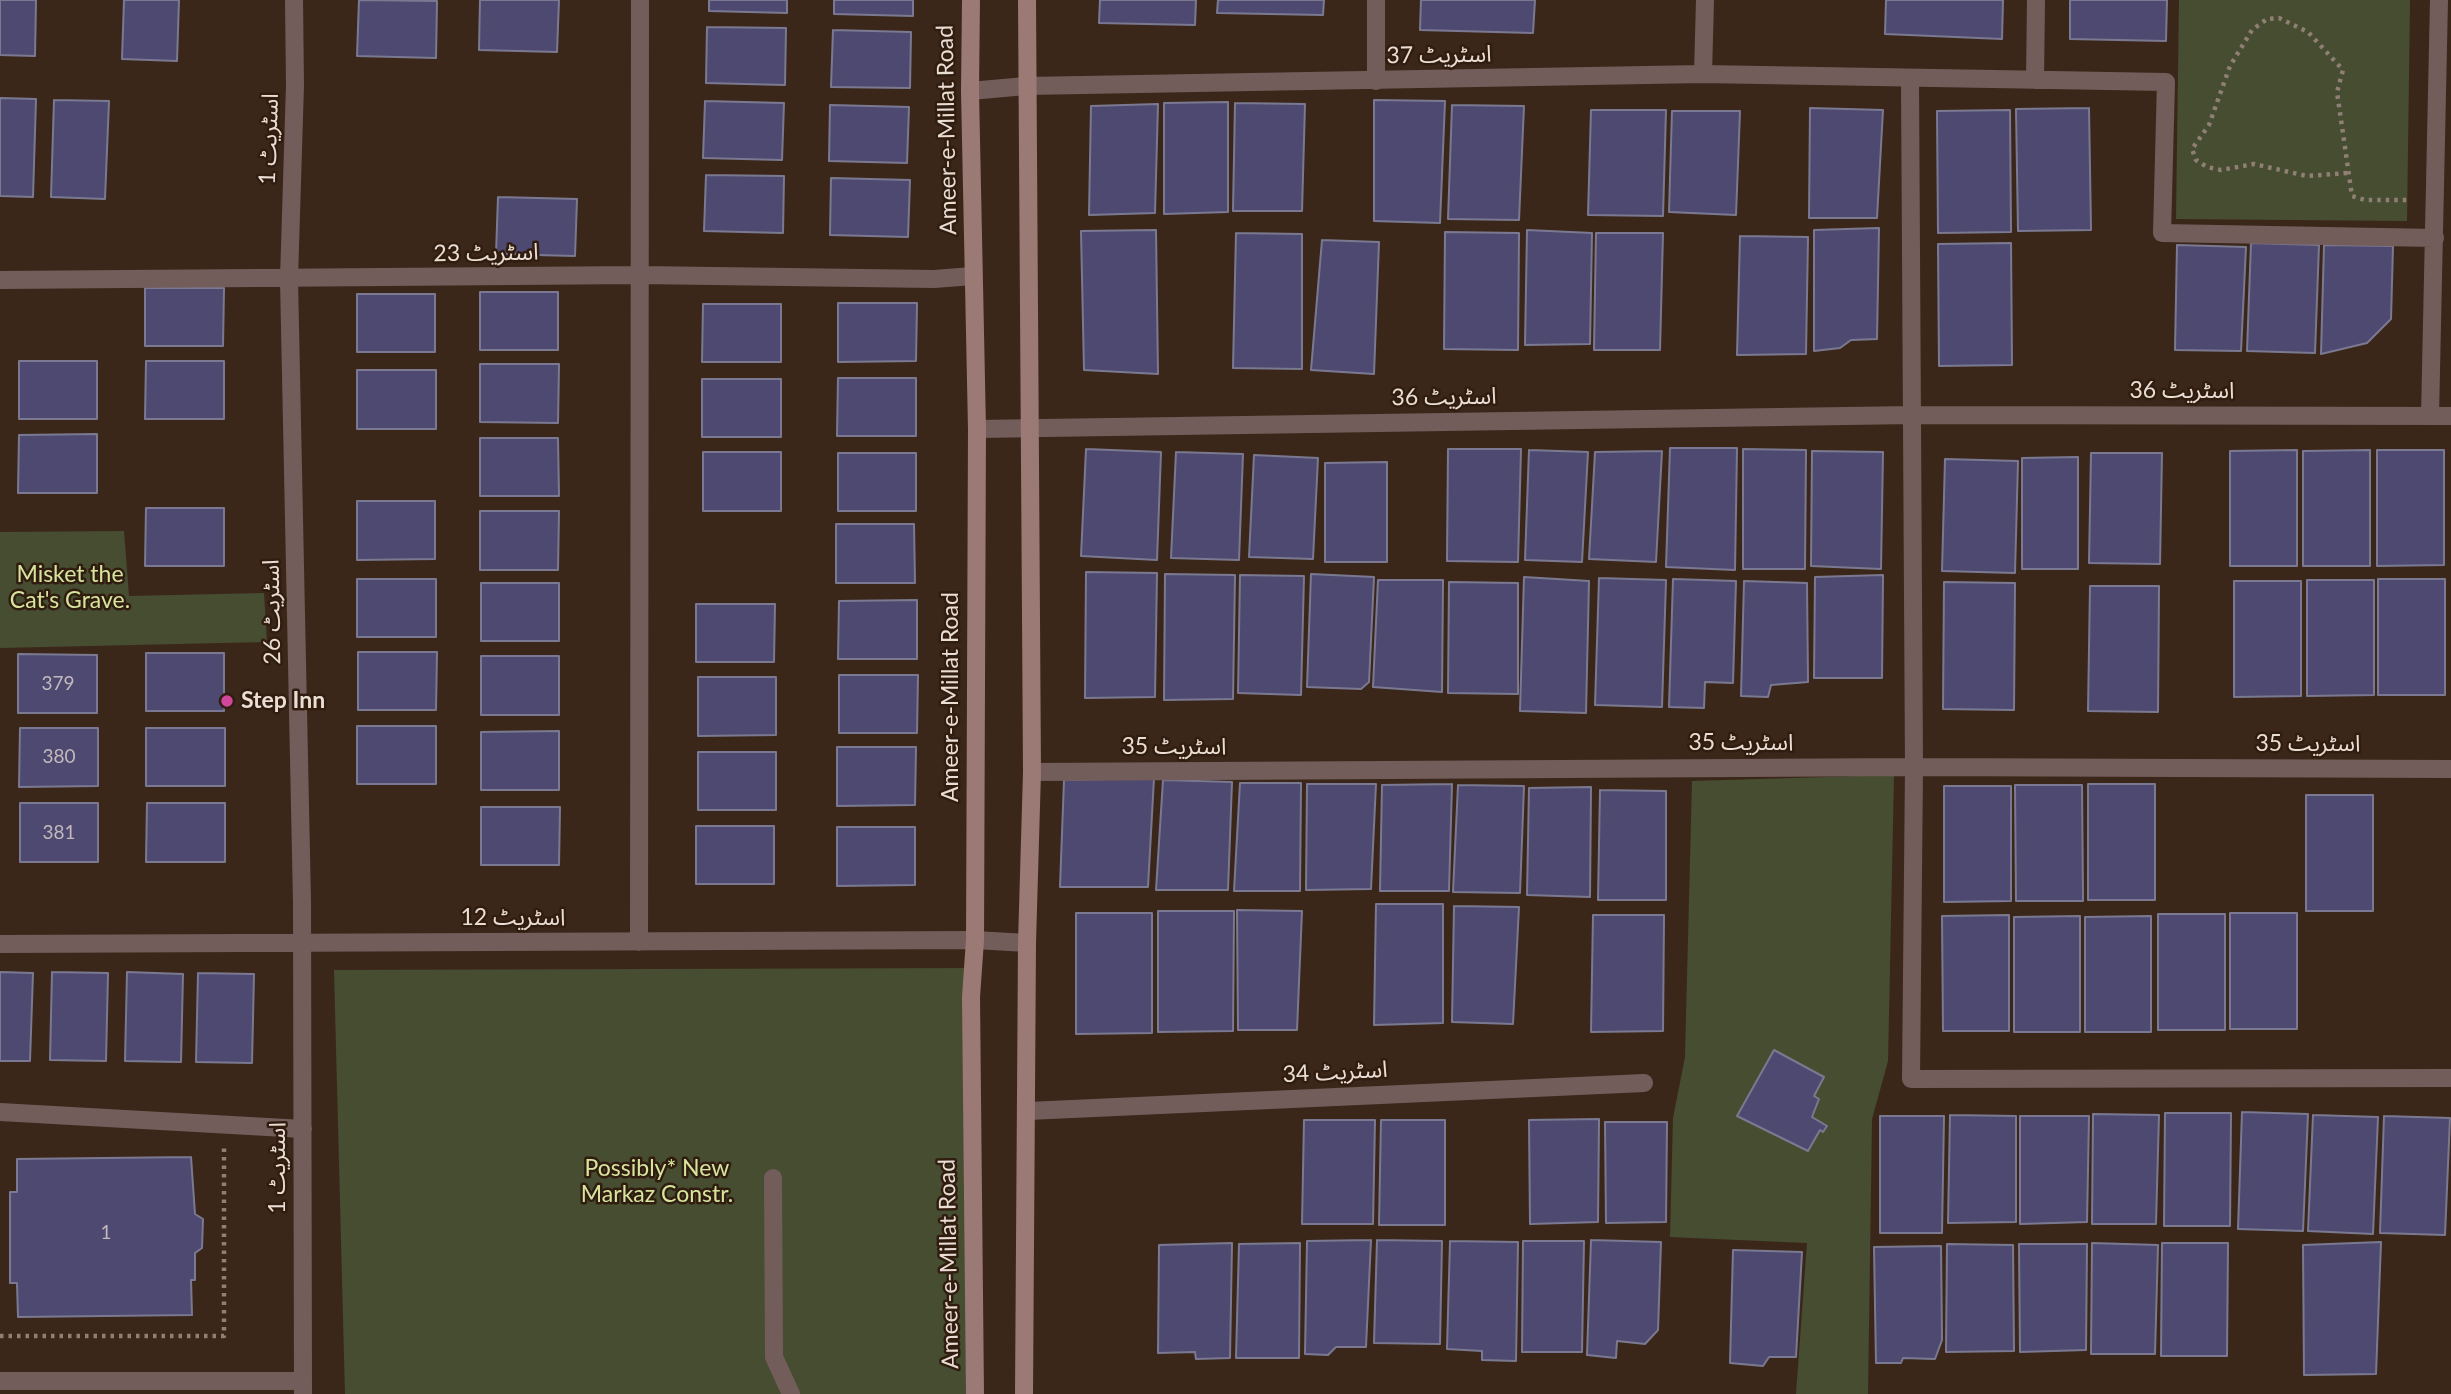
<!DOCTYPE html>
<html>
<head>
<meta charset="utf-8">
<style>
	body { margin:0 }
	canvas { display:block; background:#3a271a }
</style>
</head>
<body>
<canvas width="2451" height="1394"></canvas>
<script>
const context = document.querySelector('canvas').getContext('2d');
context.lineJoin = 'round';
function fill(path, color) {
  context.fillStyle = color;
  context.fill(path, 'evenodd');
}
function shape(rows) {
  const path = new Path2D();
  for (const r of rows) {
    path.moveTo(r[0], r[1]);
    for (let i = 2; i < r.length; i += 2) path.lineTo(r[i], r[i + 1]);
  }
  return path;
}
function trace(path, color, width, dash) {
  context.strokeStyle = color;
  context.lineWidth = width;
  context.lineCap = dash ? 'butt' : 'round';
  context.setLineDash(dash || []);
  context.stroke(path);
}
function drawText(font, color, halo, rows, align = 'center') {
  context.font = font + ' Lato,"Noto Sans Arabic",sans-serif';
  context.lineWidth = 5;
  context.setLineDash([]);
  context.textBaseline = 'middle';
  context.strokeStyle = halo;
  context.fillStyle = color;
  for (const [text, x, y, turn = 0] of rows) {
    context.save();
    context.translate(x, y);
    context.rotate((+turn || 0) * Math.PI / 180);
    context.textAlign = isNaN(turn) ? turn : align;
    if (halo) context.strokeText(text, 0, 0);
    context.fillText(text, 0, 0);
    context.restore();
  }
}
fill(shape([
	[2179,0,2410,0,2407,221,2176,219],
	[124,531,129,596,264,593,267,642,0,648,0,532],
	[1894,775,1888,1061,1872,1119,1868,1394,1796,1394,1807,1243,1670,1237,1673,1118,1685,1057,1692,781],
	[980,968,970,1394,345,1394,334,970]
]), '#474d30');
const building = shape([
	[0,0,36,0,35,56,0,55,0,0],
	[124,0,179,0,177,61,122,59,124,0],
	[359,0,437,1,436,58,357,56,359,0],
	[480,0,559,0,557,52,479,50,480,0],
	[709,0,787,0,787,13,709,11,709,0],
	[834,0,913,0,913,16,834,14,834,0],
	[1100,0,1196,0,1195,25,1099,23,1100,0],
	[1218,0,1324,0,1323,15,1217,13,1218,0],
	[1421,0,1535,0,1533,33,1420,30,1421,0],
	[1886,0,2003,0,2002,39,1885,34,1886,0],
	[2070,0,2167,0,2166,41,2070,39,2070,0],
	[707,27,786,28,785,85,706,83,707,27],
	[833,30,911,32,910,88,831,87,833,30],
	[0,98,36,99,33,197,0,196,0,98],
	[54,100,109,101,105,199,51,197,54,100],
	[1374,100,1445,101,1440,223,1374,221,1374,100],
	[705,101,784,103,782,160,703,158,705,101],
	[1228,102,1228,212,1164,214,1164,103,1228,102],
	[1235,103,1305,104,1302,211,1233,211,1235,103],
	[1158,104,1155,213,1089,215,1091,106,1158,104],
	[830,105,909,107,907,163,829,161,830,105],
	[1452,105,1524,106,1519,220,1448,219,1452,105],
	[1810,108,1883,110,1877,218,1809,218,1810,108],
	[2089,108,2091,230,2018,231,2016,109,2089,108],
	[1591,110,1666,110,1663,216,1588,215,1591,110],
	[2010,110,2011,232,1938,233,1937,111,2010,110],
	[1672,111,1740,111,1736,215,1669,212,1672,111],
	[706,175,784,176,783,233,704,231,706,175],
	[831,178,910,180,908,237,830,235,831,178],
	[498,197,577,199,575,256,496,254,498,197],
	[1879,228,1877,339,1851,340,1840,348,1814,351,1814,230,1879,228],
	[1156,230,1158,374,1084,370,1081,231,1156,230],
	[1527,230,1592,233,1590,344,1525,345,1527,230],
	[1445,232,1519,233,1518,350,1444,349,1445,232],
	[1236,233,1302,234,1302,369,1233,368,1236,233],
	[1596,233,1663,233,1660,350,1594,350,1596,233],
	[1740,236,1808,237,1806,354,1737,355,1740,236],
	[1322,240,1379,242,1374,374,1311,370,1322,240],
	[2011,243,2012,365,1939,366,1938,244,2011,243],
	[2251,243,2319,245,2315,353,2247,351,2251,243],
	[2177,245,2246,247,2241,351,2175,350,2177,245],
	[2324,245,2393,246,2391,319,2367,343,2321,354,2324,245],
	[145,288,224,288,223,346,145,346,145,288],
	[480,292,558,292,558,350,480,350,480,292],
	[357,294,435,294,435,352,357,352,357,294],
	[838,303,917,303,916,361,838,362,838,303],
	[703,304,781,304,781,362,702,362,703,304],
	[19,361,97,361,97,419,19,419,19,361],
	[146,361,224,361,224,419,145,419,146,361],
	[480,364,559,364,558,423,480,422,480,364],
	[357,370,436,370,436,429,357,429,357,370],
	[838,378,916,378,916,436,837,436,838,378],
	[702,379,781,379,781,437,702,437,702,379],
	[97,434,97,493,18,493,19,435,97,434],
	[480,438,558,438,559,496,480,496,480,438],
	[1670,448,1737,448,1735,570,1666,567,1670,448],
	[1086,449,1161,452,1157,560,1081,556,1086,449],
	[1448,449,1521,449,1518,562,1447,561,1448,449],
	[1743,449,1806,450,1805,569,1743,569,1743,449],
	[1529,450,1588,452,1582,562,1525,560,1529,450],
	[2297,450,2297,566,2230,566,2230,451,2297,450],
	[2370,450,2370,566,2303,566,2303,451,2370,450],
	[2377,450,2444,450,2444,565,2377,566,2377,450],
	[1662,451,1656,562,1589,559,1595,452,1662,451],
	[1812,451,1883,452,1881,569,1811,566,1812,451],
	[703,452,781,452,781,511,703,511,703,452],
	[1176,452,1243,454,1239,560,1171,558,1176,452],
	[838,453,916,453,916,511,838,511,838,453],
	[2091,453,2162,453,2160,564,2089,563,2091,453],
	[1254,455,1318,458,1313,559,1249,557,1254,455],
	[2078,457,2078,569,2022,569,2022,458,2078,457],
	[1945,459,2018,461,2015,573,1942,571,1945,459],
	[1387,462,1387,562,1325,562,1325,463,1387,462],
	[357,501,435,501,435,559,357,560,357,501],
	[146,508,224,508,224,566,145,566,146,508],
	[480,511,559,511,558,570,480,570,480,511],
	[836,524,914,524,915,583,836,583,836,524],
	[1086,572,1157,573,1155,697,1085,698,1086,572],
	[1165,574,1235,575,1233,699,1164,700,1165,574],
	[1311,574,1374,577,1369,682,1361,689,1307,687,1311,574],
	[1240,575,1304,576,1301,695,1238,693,1240,575],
	[1883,575,1882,678,1814,678,1815,577,1883,575],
	[1524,577,1589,581,1586,713,1520,711,1524,577],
	[1599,578,1666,580,1662,707,1595,705,1599,578],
	[357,579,436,579,436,637,357,637,357,579],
	[1673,579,1736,581,1733,683,1705,682,1704,708,1669,707,1673,579],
	[2378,579,2445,579,2445,695,2378,695,2378,579],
	[1378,580,1443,580,1442,692,1373,687,1378,580],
	[2307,580,2374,580,2374,695,2307,696,2307,580],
	[1744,581,1807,583,1808,682,1771,685,1768,697,1741,696,1744,581],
	[2234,581,2301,581,2301,696,2234,697,2234,581],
	[1449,582,1518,583,1518,694,1448,693,1449,582],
	[1944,582,2015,583,2014,710,1943,709,1944,582],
	[481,583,559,583,559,641,481,641,481,583],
	[2090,586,2159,586,2158,712,2088,711,2090,586],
	[917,600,917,659,838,659,839,601,917,600],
	[696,604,775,604,774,662,696,662,696,604],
	[358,652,437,652,436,710,358,710,358,652],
	[146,653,224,653,224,711,146,711,146,653],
	[18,654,97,655,97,713,18,713,18,654],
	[481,656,559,656,559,715,481,715,481,656],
	[839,675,918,675,917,733,839,733,839,675],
	[698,677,776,677,776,735,698,736,698,677],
	[357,726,436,726,436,784,357,784,357,726],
	[20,728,98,728,98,786,19,787,20,728],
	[146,728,225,728,225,786,146,786,146,728],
	[559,731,559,790,481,790,481,732,559,731],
	[837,747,916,747,915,805,837,806,837,747],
	[698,752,776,752,776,810,698,810,698,752],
	[1154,778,1148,887,1060,887,1064,780,1154,778],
	[1163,780,1232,782,1228,890,1156,890,1163,780],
	[1240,783,1301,783,1300,891,1234,891,1240,783],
	[1307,784,1376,784,1371,889,1306,890,1307,784],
	[1452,784,1449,891,1380,891,1382,785,1452,784],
	[2088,784,2155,784,2155,900,2088,900,2088,784],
	[1458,785,1524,786,1520,893,1453,892,1458,785],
	[2015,785,2082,785,2083,901,2016,901,2015,785],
	[1944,786,2011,786,2011,901,1944,902,1944,786],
	[1591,787,1590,897,1527,895,1529,788,1591,787],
	[1600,790,1666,791,1666,900,1598,900,1600,790],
	[2306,795,2373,795,2373,911,2306,911,2306,795],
	[20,803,98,803,98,862,20,862,20,803],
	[147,803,225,803,225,862,146,862,147,803],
	[481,807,560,807,559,865,481,865,481,807],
	[696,826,774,826,774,884,696,884,696,826],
	[837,827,915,827,915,885,837,886,837,827],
	[1376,904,1443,904,1443,1023,1374,1025,1376,904],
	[1454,906,1519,907,1513,1024,1452,1022,1454,906],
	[1237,910,1302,911,1297,1030,1238,1030,1237,910],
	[1158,911,1234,911,1233,1031,1158,1032,1158,911],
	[1076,913,1152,913,1152,1033,1076,1034,1076,913],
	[2230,913,2297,913,2297,1029,2230,1029,2230,913],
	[2158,914,2225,914,2225,1030,2158,1030,2158,914],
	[1593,915,1664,915,1663,1031,1591,1032,1593,915],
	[2009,915,2009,1031,1943,1031,1942,916,2009,915],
	[2080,916,2080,1032,2014,1032,2014,917,2080,916],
	[2151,916,2151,1032,2085,1032,2085,917,2151,916],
	[0,972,33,973,30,1061,0,1061,0,972],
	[52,972,108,973,106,1061,50,1060,52,972],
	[127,972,183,974,181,1062,125,1061,127,972],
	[198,973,254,974,252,1063,196,1062,198,973],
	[1774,1050,1824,1077,1814,1096,1819,1099,1812,1117,1827,1126,1823,1132,1820,1130,1808,1151,1737,1116,1774,1050],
	[2242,1112,2308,1114,2303,1231,2238,1229,2242,1112],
	[2165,1113,2231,1113,2230,1226,2164,1226,2165,1113],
	[2093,1114,2159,1115,2156,1224,2092,1224,2093,1114],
	[1950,1115,2016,1116,2016,1222,1948,1223,1950,1115],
	[2313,1115,2378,1117,2373,1234,2308,1231,2313,1115],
	[1880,1116,1944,1116,1942,1233,1880,1233,1880,1116],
	[2020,1116,2089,1116,2087,1222,2020,1224,2020,1116],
	[2384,1116,2450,1118,2445,1235,2380,1233,2384,1116],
	[1599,1119,1598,1222,1530,1224,1529,1120,1599,1119],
	[1304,1120,1375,1120,1373,1224,1302,1224,1304,1120],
	[1381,1120,1445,1120,1445,1225,1379,1225,1381,1120],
	[1605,1122,1667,1122,1666,1222,1606,1223,1605,1122],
	[191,1157,195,1214,203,1219,202,1248,195,1253,195,1280,191,1280,192,1315,18,1317,17,1283,10,1283,10,1192,17,1192,17,1159,191,1157],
	[1371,1240,1366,1347,1336,1347,1328,1355,1305,1354,1307,1241,1371,1240],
	[1377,1240,1442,1241,1440,1344,1374,1343,1377,1240],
	[1591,1240,1661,1242,1658,1330,1645,1344,1617,1341,1616,1358,1587,1355,1591,1240],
	[1450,1241,1518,1242,1516,1361,1482,1360,1482,1351,1447,1349,1450,1241],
	[1523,1241,1584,1241,1582,1352,1522,1352,1523,1241],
	[2381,1242,2376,1374,2304,1375,2303,1245,2381,1242],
	[1232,1243,1230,1358,1196,1359,1195,1352,1158,1353,1159,1245,1232,1243],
	[1300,1243,1299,1358,1236,1358,1239,1244,1300,1243],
	[2092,1243,2158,1245,2155,1354,2091,1354,2092,1243],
	[2162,1243,2228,1243,2227,1356,2161,1356,2162,1243],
	[1947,1244,2013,1245,2014,1351,1946,1352,1947,1244],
	[2019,1244,2087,1244,2086,1350,2020,1352,2019,1244],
	[1941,1246,1942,1340,1935,1359,1903,1358,1901,1363,1876,1363,1874,1247,1941,1246],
	[1733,1250,1802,1252,1796,1357,1769,1357,1763,1366,1730,1363,1733,1250]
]);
fill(building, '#4d4970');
trace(building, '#7b7991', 2);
trace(shape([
	[2347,173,2307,176,2254,164,2221,170,2207,167,2196,160,2192,149,2209,125,2230,66,2252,30,2267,19,2279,18,2308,32,2343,70,2337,92,2352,196,2365,200,2410,200],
	[0,1336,224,1336,224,1148]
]), '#8f7f74', 4.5, [3.5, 5]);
trace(shape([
	[294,0,295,85,289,279,302,902,303,1394],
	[1703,74,1705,0],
	[1910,80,1914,767,1911,1079,2451,1078],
	[2035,80,2036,0],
	[1376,81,1376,0],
	[970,91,1026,86,1703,74,2166,82,2162,233,2435,238],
	[0,280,640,275,934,279,973,276],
	[2430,416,2439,0],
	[977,429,1913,415,2451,416],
	[1032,772,1914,767,2451,769],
	[639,942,640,0],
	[0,944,975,940,1027,943],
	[1028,1111,1644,1083],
	[0,1112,303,1129],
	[773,1178,774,1357,791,1394],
	[0,1381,303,1381]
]), '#735d5b', 18);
trace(shape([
	[971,0,970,91,977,429,975,940,971,997,975,1394],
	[1024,1394,1027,943,1032,772,1027,0]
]), '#9b7974', 18);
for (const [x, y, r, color] of [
	[227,701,7,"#d1479c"]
]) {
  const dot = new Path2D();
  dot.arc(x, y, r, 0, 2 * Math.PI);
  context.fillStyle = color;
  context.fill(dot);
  trace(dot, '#301d10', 2.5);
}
drawText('19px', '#c3b8bb', null, [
	["379",58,684],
	["380",59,757],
	["381",59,833],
	["1",106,1233]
]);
drawText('23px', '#eaddd4', '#301d10', [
	["اسٹریٹ 37",1439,55,-1],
	["Ameer-e-Millat Road",947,130,-91],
	["اسٹریٹ 1",269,139,-88],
	["اسٹریٹ 23",486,253,-1],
	["اسٹریٹ 36",2182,391],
	["اسٹریٹ 36",1444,397,-1],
	["اسٹریٹ 26",272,612,-91],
	["Ameer-e-Millat Road",951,697,-90],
	["اسٹریٹ 35",1741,743],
	["اسٹریٹ 35",2308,744],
	["اسٹریٹ 35",1174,747],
	["اسٹریٹ 12",513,918],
	["اسٹریٹ 34",1335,1072,-3],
	["اسٹریٹ 1",278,1168,-90],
	["Ameer-e-Millat Road",949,1264,-91]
]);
drawText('23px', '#d6e59d', '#301d10', [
	["Misket the",70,575],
	["Cat's Grave.",70,601],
	["Possibly* New",657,1169],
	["Markaz Constr.",657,1195]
]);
drawText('bold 23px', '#eaddd4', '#301d10', [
	["Step Inn",241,701]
], 'left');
</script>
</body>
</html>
